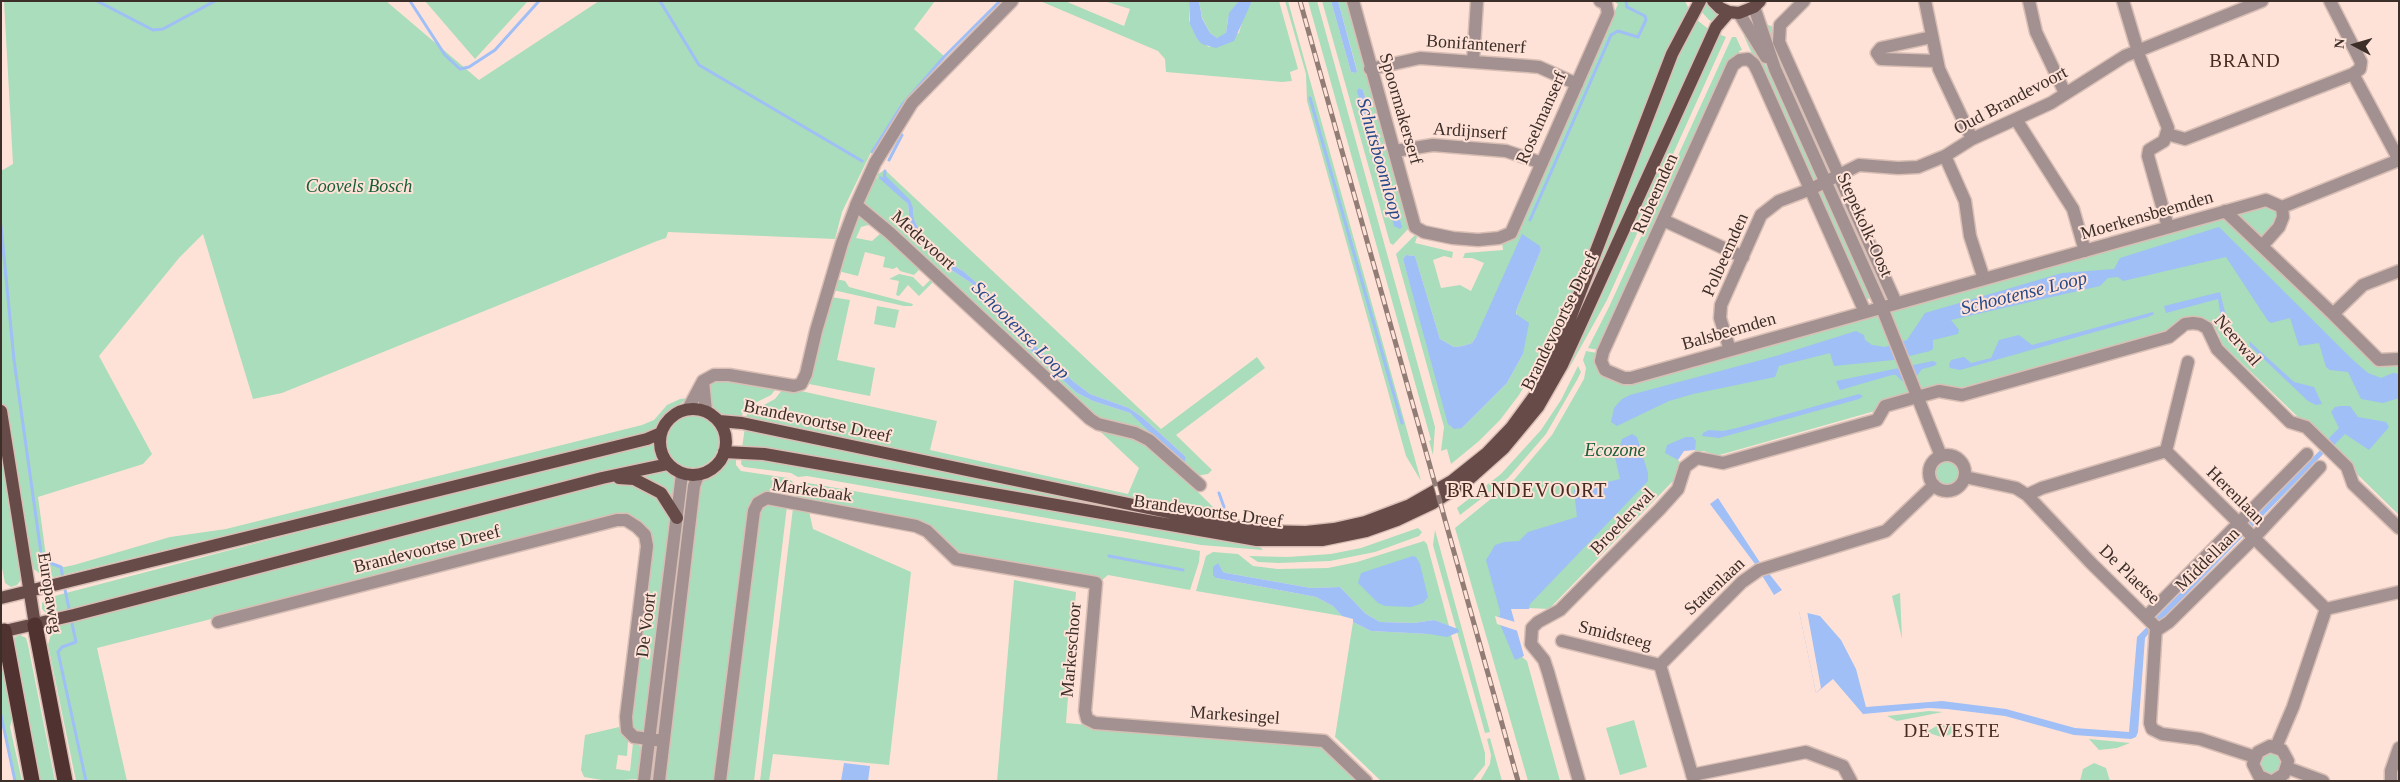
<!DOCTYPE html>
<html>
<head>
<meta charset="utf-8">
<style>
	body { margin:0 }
	#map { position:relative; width:2400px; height:782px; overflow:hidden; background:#ffe2d7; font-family:Georgia,serif }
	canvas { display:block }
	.frame { position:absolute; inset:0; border:2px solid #3c2e29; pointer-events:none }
	.north { position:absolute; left:2330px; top:20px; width:50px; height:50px; -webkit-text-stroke:4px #ffe2d7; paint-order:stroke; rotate:276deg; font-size:14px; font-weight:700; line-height:20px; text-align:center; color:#3c2e29 }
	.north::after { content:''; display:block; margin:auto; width:18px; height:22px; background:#3c2e29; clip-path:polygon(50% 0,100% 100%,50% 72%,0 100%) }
</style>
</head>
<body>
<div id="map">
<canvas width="2400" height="782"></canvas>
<div class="frame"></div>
<div class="north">N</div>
</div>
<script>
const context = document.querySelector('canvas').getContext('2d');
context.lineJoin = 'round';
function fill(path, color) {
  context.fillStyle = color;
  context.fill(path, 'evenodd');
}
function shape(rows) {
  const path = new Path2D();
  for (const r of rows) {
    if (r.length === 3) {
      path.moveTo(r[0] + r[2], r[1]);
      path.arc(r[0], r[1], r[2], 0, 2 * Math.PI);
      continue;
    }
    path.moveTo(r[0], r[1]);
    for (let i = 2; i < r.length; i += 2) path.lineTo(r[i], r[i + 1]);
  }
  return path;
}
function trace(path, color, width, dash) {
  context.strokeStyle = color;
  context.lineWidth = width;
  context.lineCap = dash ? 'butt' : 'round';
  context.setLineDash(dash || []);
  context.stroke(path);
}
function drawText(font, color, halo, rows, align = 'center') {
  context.font = font + ' Georgia,serif';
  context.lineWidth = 4;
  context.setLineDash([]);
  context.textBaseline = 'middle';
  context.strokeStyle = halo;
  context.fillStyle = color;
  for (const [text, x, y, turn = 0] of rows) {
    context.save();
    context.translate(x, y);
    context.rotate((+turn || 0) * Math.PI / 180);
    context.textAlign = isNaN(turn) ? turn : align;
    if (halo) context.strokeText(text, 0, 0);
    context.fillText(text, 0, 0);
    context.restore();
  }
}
fill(shape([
	[4,1,386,1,479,80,599,1,935,1,914,29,945,57,895,114,873,148,842,212,835,239,668,232,666,238,657,241,282,393,253,399,203,234,179,258,99,356,152,454,143,464,38,497,47,564,64,567,74,565,170,537,226,529,642,425,654,420,667,405,680,399,689,398,668,412,651,433,618,443,581,449,222,539,190,544,55,577,43,576,31,567,9,498,21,580,17,585,11,587,5,583,1,563,1,171,13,164],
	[425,1,528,1,475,59],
	[1040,1,1065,1,1124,26,1130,9,1104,1,1189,1,1189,20,1197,39,1209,47,1239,33,1243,19,1252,1,1279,1,1298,69,1290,72,1292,81,1282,82,1166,72,1165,59,1158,51],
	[1199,1,1239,1,1228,18,1226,34,1221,37,1217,38,1210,33,1202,17],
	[1285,1,1288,1,1421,481,1406,456,1307,101,1306,74],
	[1308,1,1317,1,1435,427,1433,455,1429,441,1431,440],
	[1322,1,1331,1,1351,72,1355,73,1357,70,1338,1,1347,1,1410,227,1393,245,1390,243],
	[1359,88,1363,90,1402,227],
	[1613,1,1685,1,1690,11,1551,358,1540,360,1519,395,1500,420,1479,441,1451,464,1447,449,1441,451,1444,427,1396,254,1415,235,1417,237,1415,243,1453,252,1452,258,1444,256,1433,260,1441,288,1460,285,1471,291,1484,263,1472,258,1463,258,1465,253,1503,250,1502,243,1514,237,1618,4],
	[1540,246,1541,250,1516,311,1523,354,1507,383,1462,428,1451,427,1403,259,1406,255,1415,256,1440,339,1454,347,1463,346,1472,343,1476,337],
	[1706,1,1721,15,1716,23,1709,20,1699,9],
	[1697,20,1711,31,1557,367,1675,53],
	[1768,25,1772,26,1773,43,1886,289,1879,293,1764,28],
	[1716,33,1726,37,1607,300,1567,372],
	[1748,35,1766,66,1870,298,1863,301,1744,36],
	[1732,37,1736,37,1742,50,1739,51,1740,54,1598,350,1588,348,1609,307],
	[885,170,1161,429,1257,357,1265,368,1176,435,1212,470,1208,474,1195,476,1152,440,1102,422,922,267,914,275,900,271,897,267,893,269,883,267,885,257,865,252,858,276,842,272,840,269,847,244,874,174,877,179,878,174],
	[880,176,883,179,886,177,913,208,914,219,923,239,938,257,963,271,992,297,1017,329,1074,382,1090,394,1129,408,1142,417,1186,457,1185,462,1130,413,1093,401,1077,393,1031,351,1004,318,971,283,944,265,924,246,910,224,908,204],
	[868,225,882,232,872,241,856,238,861,227],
	[2265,204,2278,210,2279,217,2262,241,2233,213],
	[2222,216,2375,362,2399,362,2399,515,2357,474,2352,464,2325,436,2308,421,2298,417,2225,347,2220,342,2220,337,2215,328,2212,330,2180,320,2166,332,1875,411,1716,456,1704,451,1695,452,1695,448,1685,448,1677,459,1680,462,1673,481,1549,609,1508,607,1522,657,1527,661,1560,781,1528,781,1455,528,1513,481,1552,435,1584,379,1586,368,1583,360,1586,351,1597,353,1612,378],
	[899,274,913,277,923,287,932,278,934,281,919,296,908,285,899,296,896,295,899,281,889,279],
	[836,279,845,281,849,287,913,304,912,306,904,306,833,290],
	[831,297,850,300,837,360,875,368,870,396,809,384,819,332],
	[877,306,899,310,895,328,874,324],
	[1578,366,1581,372,1577,380,1546,434,1508,478,1460,515,1457,508,1501,474,1541,430,1561,400],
	[733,379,743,384,757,387,774,386,775,390,771,395,745,408,740,420,719,416,710,408,705,397,711,380],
	[792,389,937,421,930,450,1128,494,1139,468,1087,419,1150,444,1219,513,1236,519,1265,524,1258,529,745,421,747,414,775,399,782,390],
	[692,441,27],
	[745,427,1240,532,742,448],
	[654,439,659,460,48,615,42,609,42,603,47,598],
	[742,455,1256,543,1263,550,1201,545,807,476,798,477,791,473,744,467,741,464],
	[736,456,736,465,741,471,788,478,793,482,788,497,759,495,751,504,716,781,663,781,695,492,701,480,716,470,729,458],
	[1946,473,13],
	[666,469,676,480,675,507,632,473],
	[685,478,691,479,660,730,656,734],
	[627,481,649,489,666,506,672,523,647,729,643,731,635,731,631,723,647,534,605,519,97,648,127,781,76,781,48,645,51,634,57,626,614,482],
	[802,482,1200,551,1199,562,1190,590,1108,575,1101,581,961,556,928,527,794,499,796,488],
	[771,503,787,506,754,781,726,781,759,510],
	[793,508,809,511,813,529,911,572,889,765,773,754,769,781,760,781],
	[1418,528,1422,532,1419,536,1375,552,1330,561,1279,563,1258,562,1249,556,1287,557,1331,554,1361,548],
	[1435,530,1490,732,1485,733,1433,545],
	[1424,541,1427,544,1449,626,1434,620,1414,623,1380,622,1366,614,1340,587,1311,588,1226,573,1223,572,1217,563,1216,578,1316,597,1333,606,1342,616,1196,591,1206,556,1213,552,1238,554,1253,566,1278,569,1328,568,1357,562],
	[1014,580,1076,592,1066,723,1322,746,1360,781,997,781],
	[1900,593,1902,639,1892,596],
	[1353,622,1371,631,1451,635,1485,753,1485,765,1472,781,1381,781,1335,737],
	[20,635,26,638,28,645,55,781,38,781,13,653,13,638],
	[1,658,13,715,10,727,22,781,14,781,1,714],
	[1929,711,1943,712,1897,721,1887,716],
	[1634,720,1647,767,1620,775,1606,728],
	[1940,724,1947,724,1958,728,1949,735,1941,737,1926,732],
	[619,727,622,735,628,741,627,756,618,755,616,769,630,771,633,743,637,744,643,748,639,779,608,781,584,777,581,770,585,735],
	[1490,738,1502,781,1480,781,1490,764,1491,755,1487,739],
	[2089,739,2110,741,2130,743,2117,748,2099,750],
	[2265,751,2280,753,2284,767,2272,777,2262,773,2258,759],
	[2094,763,2106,768,2110,781,2080,781,2083,769]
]), '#a9ddbb');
fill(shape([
	[1189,1,1199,1,1202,18,1210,33,1217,38,1226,33,1229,13,1239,1,1252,1,1234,41,1216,48,1202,44,1197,39,1190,24],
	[1331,1,1338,1,1357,71,1355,73,1351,72],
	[1359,88,1363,90,1402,227,1400,229,1394,226,1357,91],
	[880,176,883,178,886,176,910,200,913,208,914,219,923,239,938,257,963,271,979,285,1017,329,1074,382,1090,394,1129,408,1142,417,1186,457,1185,463,1181,462,1130,413,1093,401,1077,393,1031,351,1004,318,971,283,944,265,923,246,910,224,908,204,879,178],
	[2219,227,2354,361,2368,373,2381,378,2393,373,2399,374,2399,398,2383,403,2361,399,2348,372,2330,370,2326,367,2319,343,2299,346,2290,318,2271,323,2268,321,2226,257,2123,281,2118,277,2108,278,2100,286,1951,320,1959,330,1958,334,1933,340,1933,349,1930,351,1893,360,1834,366,1830,353,1779,366,1775,377,1693,394,1669,401,1617,426,1611,422,1614,408,1622,399,1630,395,1776,356,1856,331,1864,335,1865,340,1872,345,1885,347,1907,340,1925,313,2062,273,2114,269,2120,258],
	[1522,234,1540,246,1541,250,1516,311,1516,314,1529,323,1523,354,1507,383,1462,428,1454,429,1448,424,1403,259,1406,255,1415,256,1440,339,1454,347,1463,346,1472,343,1476,337],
	[2220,292,2230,332,2222,324,2218,299,2166,313,2164,306],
	[2153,312,2154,314,2148,317,1960,370,1950,368,1949,365,1951,360,1964,357,1971,363,1991,358,1999,340,2019,335,2032,345],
	[2249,341,2294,382,2314,387,2322,404,2316,405,2308,401,2250,346],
	[1933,361,1937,363,1934,366,1922,369,1916,377,1902,381,1896,375,1892,375,1840,390,1836,381],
	[1859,394,1863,396,1859,399,1719,438,1702,436,1703,433,1709,430,1723,431,1737,428],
	[2341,406,2350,406,2358,417,2386,422,2389,427,2369,450,2345,434,2334,445,2332,445,2149,633,2145,638,2138,732,2136,737,2131,739,2074,735,2005,716,1947,709,1929,708,1863,714,1833,679,1816,693,1799,611,1820,616,1841,640,1856,669,1866,707,1942,701,2006,709,2075,728,2129,732,2137,637,2329,441,2330,437,2339,428,2331,412,2335,407],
	[1632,434,1637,437,1648,473,1648,481,1530,604,1529,609,1511,609,1524,656,1515,660,1497,617,1500,616,1500,611,1486,560,1491,552,1495,545,1504,542,1519,541,1528,532,1577,517,1574,490,1620,479,1614,453,1619,450,1622,439],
	[1686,437,1693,437,1696,441,1695,450,1684,451,1678,460,1665,453,1667,445],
	[1718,498,1759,561,1782,590,1774,595,1755,564,1710,504],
	[1413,556,1416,557,1420,564,1428,597,1423,603,1411,607,1385,606,1378,603,1358,583,1361,573],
	[1218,563,1223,572,1226,573,1311,588,1340,587,1366,614,1380,622,1414,623,1434,620,1458,629,1459,632,1447,637,1429,634,1371,631,1353,622,1353,619,1342,616,1333,606,1316,597,1216,578,1213,575,1213,567],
	[844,763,870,766,868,781,841,781]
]), '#9fbff6');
fill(shape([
	[1799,611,1807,611,1821,688,1816,693],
	[1495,616,1515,622,1518,631,1497,624]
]), '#ffe2d7');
trace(shape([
	[97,1,153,30,163,29,215,1],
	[410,1,445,55,460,69,469,67,495,50,539,1],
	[660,1,699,65,862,161],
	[1310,98,1402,423],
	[872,152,902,105,944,57,1000,1],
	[889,160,902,135],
	[884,180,885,171],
	[1530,220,1611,35,1618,31,1638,37,1646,20,1645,16,1627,7,1626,1],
	[1,226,14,360,42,560,61,567,63,579],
	[1219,493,1224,507],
	[1109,556,1183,570],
	[64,585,70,613],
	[71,619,76,642,62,647,58,652,86,781],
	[1,715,15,781]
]), '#9fbff6', 3);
const minor = shape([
	[1353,1,1415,227,1424,232,1453,238,1478,240,1499,238,1511,233,1608,13,1606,4,1600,1],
	[1804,1,1780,25,1779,42,1896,303],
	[1925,1,1939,69,1972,139],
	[2029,1,2036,32,2065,93],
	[2123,1,2140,58,2168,128,2164,141,2149,150,2148,156,2168,227],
	[2330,1,2361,62,2360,69,2353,74,2399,160],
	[1754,7,1775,69,1882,308,1941,456],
	[1739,13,1766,57],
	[1932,37,1881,48,1877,53,1881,59,1936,61],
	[1473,62,1477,1],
	[1370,69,1420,58,1528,66,1539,67,1577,84],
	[2017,121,2073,209,2085,251],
	[2167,134,2185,139,2353,74],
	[1395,151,1433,145,1506,151,1542,163],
	[1945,156,1965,201,1970,236,1984,279],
	[856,205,890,233,1090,419,1098,424,1135,433,1149,440,1200,485],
	[2225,211,2333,314,2379,360,2399,359],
	[1663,220,1743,257],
	[2262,246,2279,227,2283,217,2282,207],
	[1865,312,1758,72,1754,64,1748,59,1740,60,1733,65,1603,352,1601,361,1605,370,1624,378,1631,378,2266,200,2282,207,2399,160],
	[2333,314,2363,285,2399,271],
	[1730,350,1720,318,1721,305,1761,215,1779,201,1811,189,1859,165,1898,168,1918,167,1945,156,1972,139,2051,103,2125,56,2262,1],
	[703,381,706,411],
	[688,409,703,381,714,375,729,375,794,386,801,384,806,374,816,331,842,243,857,203,875,163,912,103,1012,1],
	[2166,451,2188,362],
	[1947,473,18],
	[1965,477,2016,488,2027,495,2042,488,2166,451,2326,609,2293,707,2276,747],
	[2027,495,2091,563,2156,627,2150,723,2152,729,2162,734,2200,739,2255,757],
	[2326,609,2399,592],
	[2147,616,2307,454],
	[218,622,617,520,626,520,637,527,645,535,647,546,626,717,627,730,634,737,663,741],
	[2157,630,2169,622,2253,539,2320,467],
	[1562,641,1660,665],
	[2288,768,2323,781],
	[1692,775,1806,752,1843,766,1851,781],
	[644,781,682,474],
	[659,781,694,486,698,475],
	[720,781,754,511,758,503,767,498,916,526,927,531,956,559,1096,583,1085,711,1087,719,1095,723,1324,741,1366,781],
	[1579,781,1548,672,1544,660,1531,644,1532,628,1538,622,1560,610,1660,509,1678,489,1685,467,1697,458,1723,463,1877,420,1885,406,1917,397,1939,391,1962,395,2169,337,2185,324,2193,323,2200,324,2207,328,2217,349,2290,422,2306,427,2347,467,2353,484,2399,528],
	[1694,781,1660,665,1742,582,1759,570,1886,531,1934,485],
	[2270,781,2259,776,2253,764,2258,752,2270,746,2282,750,2288,761,2284,774,2273,781],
	[2391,781,2391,771,2399,748]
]);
const major = shape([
	[1713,1,1720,8,1729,12,1739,13,1754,7,1760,1],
	[693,442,33],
	[1,411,35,625],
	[719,421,742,423,1258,531,1306,532,1334,529,1365,522,1410,505,1452,481,1487,453,1511,428,1538,391,1554,360,1672,54,1700,1],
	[724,452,764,454,1257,540,1322,540,1366,531,1397,520,1433,503,1467,481,1504,448,1538,407,1562,365,1716,27,1729,12],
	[619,478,634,479,661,493,677,518],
	[1,598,647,439,661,433],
	[1,632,74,615,602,478,668,464]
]);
const highway = shape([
	[35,625,65,781],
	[4,631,32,781]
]);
trace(minor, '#d8beb4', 15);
trace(major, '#d8beb4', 15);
trace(highway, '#d8beb4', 18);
trace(minor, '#a29190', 12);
trace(major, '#664b48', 12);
trace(highway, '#503230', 15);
const rail = shape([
	[1300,1,1518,781]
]);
trace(rail, '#927d76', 5);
trace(rail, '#ffe2d7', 3, [9]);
drawText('18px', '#3c2e29', '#ffe2d7', [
	["Bonifantenerf",1476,45,4],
	["Oud Brandevoort",2011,101,-28],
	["Spoormakerserf",1400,109,74],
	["Roselmanserf",1542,118,-66],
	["Ardijnserf",1470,132,4],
	["Rubeemden",1656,194,-66],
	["Moerkensbeemden",2147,216,-16],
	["Stepekolk-Oost",1864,225,66],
	["Medevoort",923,241,42],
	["Polbeemden",1726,255,-66],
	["Brandevoortse Dreef",1560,322,-64],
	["Balsbeemden",1729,332,-16],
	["Neerwal",2237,341,49],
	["Brandevoortse Dreef",817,422,12],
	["Markebaak",812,491,8],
	["Herenlaan",2235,496,45],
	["Brandevoortse Dreef",1208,512,8],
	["Broederwal",1623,522,-46],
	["Brandevoortse Dreef",427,550,-14],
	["Middellaan",2208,560,-45],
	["De Plaetse",2129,575,44],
	["Statenlaan",1715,587,-43],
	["Europaweg",49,593,81],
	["De Voort",647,625,-83],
	["Smidsteeg",1615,636,14],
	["Markeschoor",1072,650,-85],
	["Markesingel",1235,716,4]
]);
drawText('italic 18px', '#165e39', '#ffe2d7', [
	["Coovels Bosch",359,187],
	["Ecozone",1615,451]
]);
context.letterSpacing = '1px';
drawText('19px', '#462b20', '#ffe2d7', [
	["BRAND",2245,62],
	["DE VESTE",1952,732]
]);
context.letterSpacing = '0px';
drawText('italic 19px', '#25498a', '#ffe2d7', [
	["Schutsboomloop",1379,159,74],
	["Schootense Loop",2024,294,-14],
	["Schootense Loop",1020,331,45]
]);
context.letterSpacing = '1px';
drawText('20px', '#462b20', '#ffe2d7', [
	["BRANDEVOORT",1527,492]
]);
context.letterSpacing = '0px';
</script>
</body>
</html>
